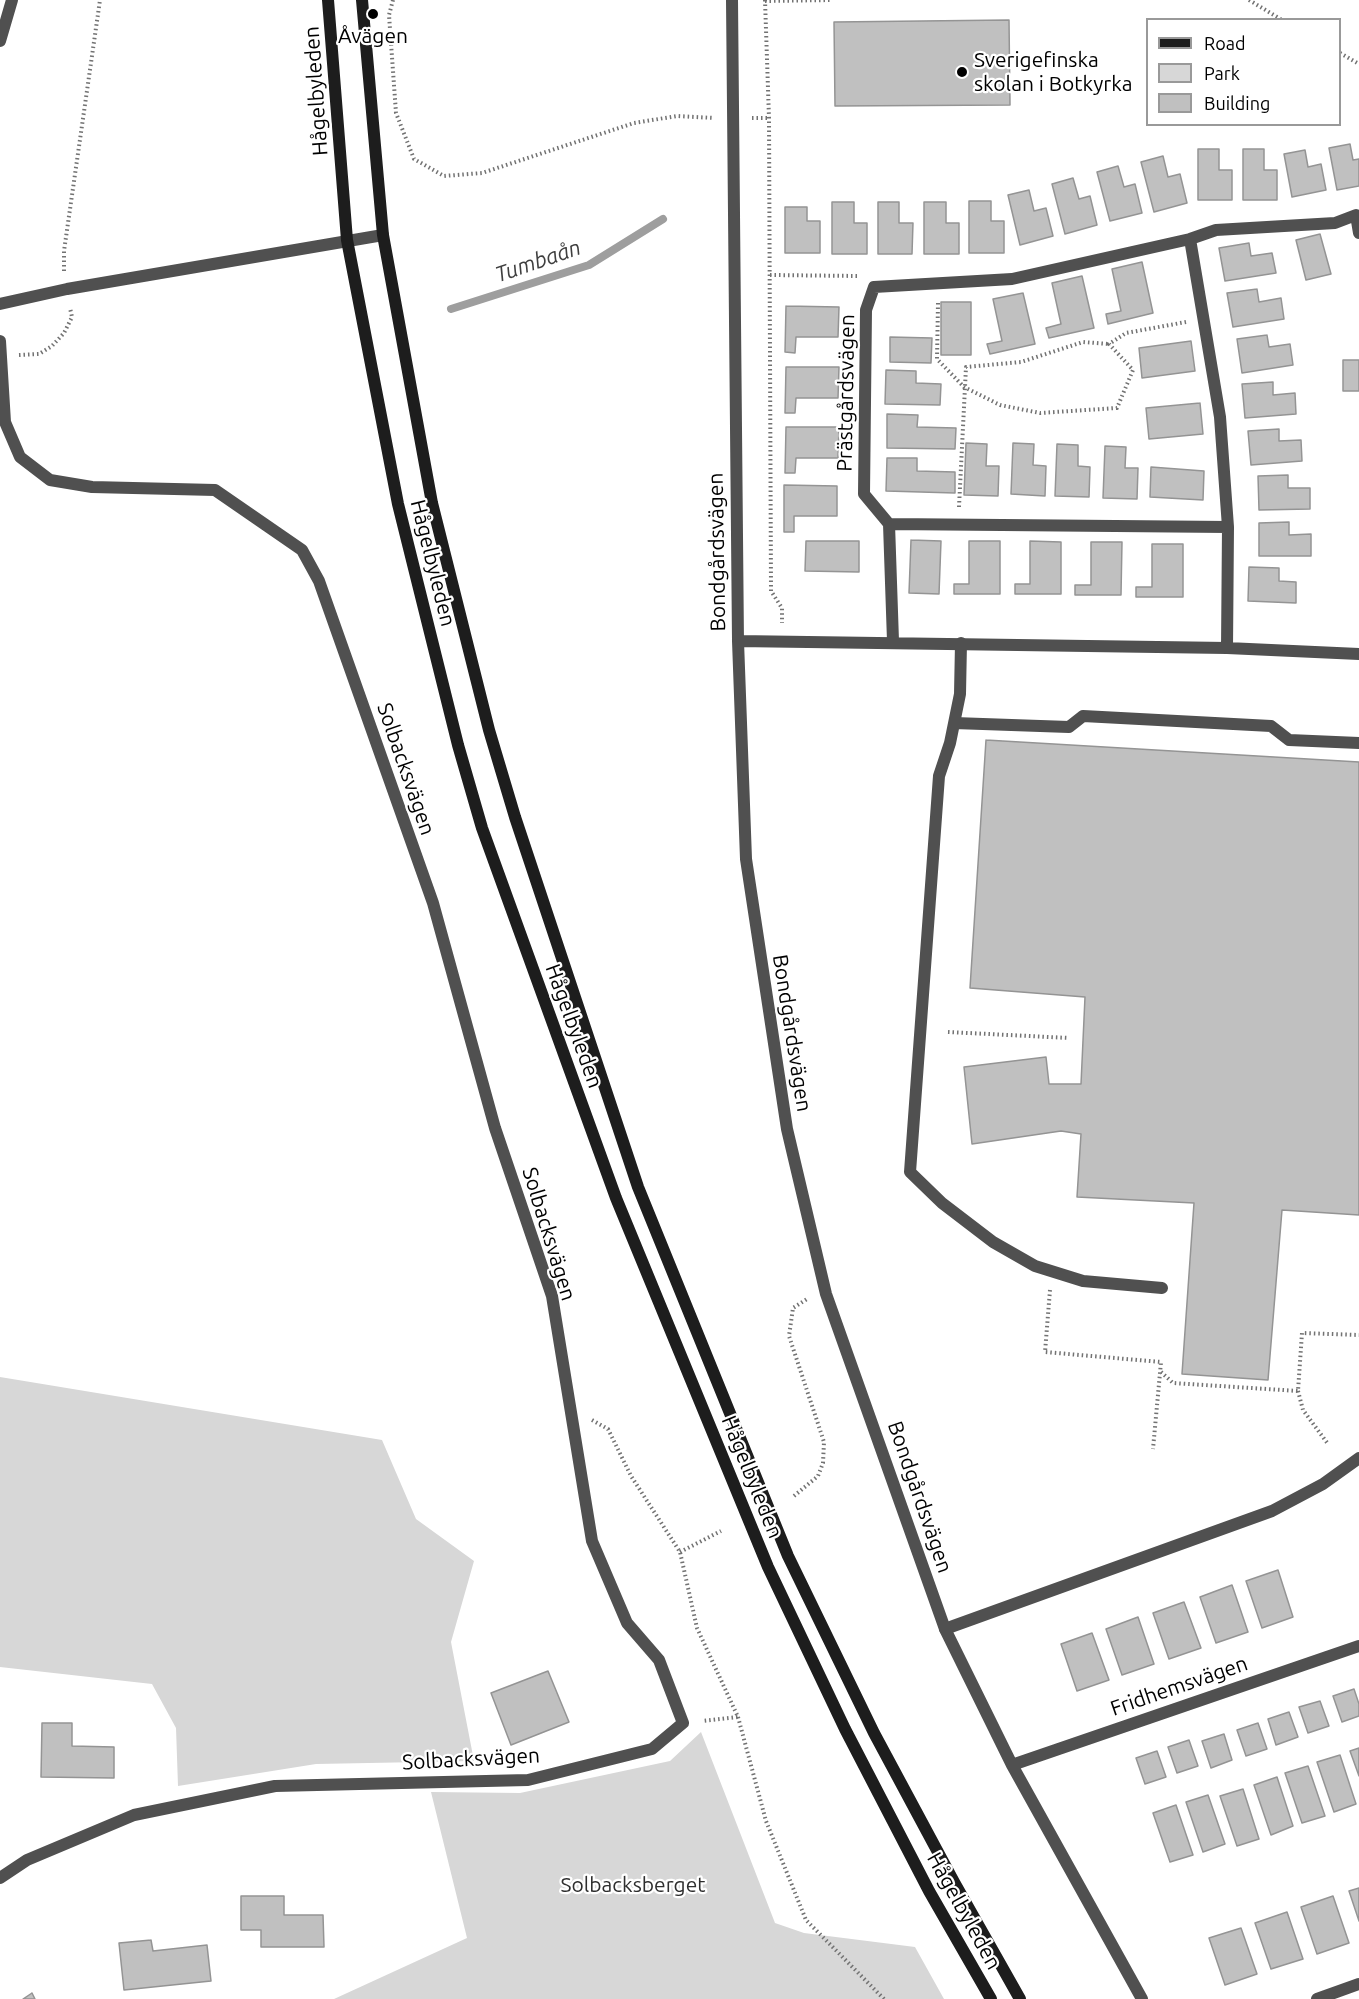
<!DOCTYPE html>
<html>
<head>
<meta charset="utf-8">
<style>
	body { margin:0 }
	#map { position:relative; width:1359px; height:1999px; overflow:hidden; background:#fff; font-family:Ubuntu,sans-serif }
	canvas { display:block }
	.legend { position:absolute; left:1146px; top:18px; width:195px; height:108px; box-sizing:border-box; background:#fff; border:2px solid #999; margin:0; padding:8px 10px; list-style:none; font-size:18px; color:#000 }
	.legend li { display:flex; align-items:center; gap:12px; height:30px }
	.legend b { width:30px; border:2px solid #999 }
</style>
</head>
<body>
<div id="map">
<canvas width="1359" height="1999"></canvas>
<ul class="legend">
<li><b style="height:8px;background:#1d1d1d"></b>Road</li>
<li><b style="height:16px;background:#d7d7d7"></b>Park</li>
<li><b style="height:16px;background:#c0c0c0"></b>Building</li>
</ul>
</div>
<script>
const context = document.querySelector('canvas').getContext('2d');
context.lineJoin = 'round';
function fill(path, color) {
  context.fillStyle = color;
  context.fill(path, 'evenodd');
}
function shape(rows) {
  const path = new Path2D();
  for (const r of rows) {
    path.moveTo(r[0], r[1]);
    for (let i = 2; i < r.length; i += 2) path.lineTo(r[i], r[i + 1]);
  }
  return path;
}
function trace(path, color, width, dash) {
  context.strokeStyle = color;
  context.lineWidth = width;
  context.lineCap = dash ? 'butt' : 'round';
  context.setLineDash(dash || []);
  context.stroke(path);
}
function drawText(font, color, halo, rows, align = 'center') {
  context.font = font + ' Ubuntu,sans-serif';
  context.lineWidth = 4.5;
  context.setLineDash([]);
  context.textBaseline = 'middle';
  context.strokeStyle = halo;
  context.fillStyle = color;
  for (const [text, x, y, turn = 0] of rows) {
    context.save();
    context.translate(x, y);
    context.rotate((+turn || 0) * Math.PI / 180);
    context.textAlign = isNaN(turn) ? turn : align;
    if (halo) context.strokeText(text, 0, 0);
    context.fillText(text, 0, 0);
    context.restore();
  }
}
fill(shape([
	[0,1377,382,1440,416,1519,474,1561,451,1642,474,1761,316,1764,178,1786,176,1728,152,1684,0,1667],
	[701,1732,775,1923,804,1933,915,1947,944,1999,334,1999,467,1938,431,1792,520,1793,670,1761]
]), '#d7d7d7');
trace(shape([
	[451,309,589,265,663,219]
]), '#9e9e9e', 8);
const building = shape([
	[1009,20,1010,105,835,106,834,22,1009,20],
	[1350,144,1353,160,1359,159,1359,186,1337,190,1329,148,1350,144],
	[1198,149,1219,149,1219,170,1232,170,1232,200,1198,200,1198,149],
	[1243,149,1264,149,1264,170,1277,170,1277,200,1243,200,1243,149],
	[1305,150,1308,167,1321,164,1326,190,1292,197,1284,154,1305,150],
	[1163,156,1168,177,1180,174,1187,203,1154,212,1141,162,1163,156],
	[1118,166,1124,187,1135,184,1142,213,1110,221,1097,172,1118,166],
	[1073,178,1079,199,1090,196,1097,225,1065,234,1052,184,1073,178],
	[1029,190,1034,211,1046,208,1053,236,1020,245,1008,195,1029,190],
	[969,201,991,201,991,221,1004,221,1004,253,969,253,969,201],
	[832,202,854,202,854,223,867,223,867,254,832,254,832,202],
	[878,202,899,202,899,223,913,223,912,254,878,254,878,202],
	[924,202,946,202,946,223,959,223,959,254,924,254,924,202],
	[785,207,807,207,807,221,820,221,820,253,785,253,785,207],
	[1320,234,1331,274,1306,280,1296,240,1320,234],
	[1249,243,1251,256,1272,253,1276,273,1225,281,1219,248,1249,243],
	[1142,262,1153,313,1108,324,1106,314,1121,311,1112,269,1142,262],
	[1082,276,1094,328,1049,338,1046,328,1061,324,1052,283,1082,276],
	[1257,289,1259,302,1281,298,1284,319,1233,327,1227,293,1257,289],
	[1023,293,1035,344,990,354,987,344,1002,341,993,299,1023,293],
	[941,302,971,302,971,355,941,355,941,302],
	[786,306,839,307,838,337,796,337,795,353,785,352,786,306],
	[1267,335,1269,347,1290,344,1293,365,1242,373,1237,339,1267,335],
	[890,337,932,338,931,363,890,362,890,337],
	[1191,341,1195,371,1142,378,1139,348,1191,341],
	[1343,360,1359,360,1359,391,1343,391,1343,360],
	[786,367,839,367,838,398,796,398,795,413,785,413,786,367],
	[886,370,916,371,916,383,941,384,940,405,885,404,886,370],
	[1273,382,1273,395,1295,393,1296,414,1245,418,1242,384,1273,382],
	[1200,403,1203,434,1149,439,1146,408,1200,403],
	[887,414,918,415,917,427,956,428,955,449,887,448,887,414],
	[786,427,839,427,838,458,796,458,795,473,785,473,786,427],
	[1279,429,1279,441,1301,440,1302,461,1251,465,1248,431,1279,429],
	[966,443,987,444,986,466,999,466,998,496,964,495,966,443],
	[1013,443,1034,444,1033,465,1046,466,1045,496,1011,494,1013,443],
	[1057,444,1078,445,1078,466,1090,467,1089,497,1055,496,1057,444],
	[1105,446,1126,447,1125,468,1138,468,1137,499,1103,498,1105,446],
	[887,458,917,458,917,471,955,472,955,493,886,491,887,458],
	[1151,467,1204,471,1203,500,1150,497,1151,467],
	[1288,475,1288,488,1310,488,1310,509,1259,510,1258,476,1288,475],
	[784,485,837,486,837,516,794,516,794,532,784,532,784,485],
	[1289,522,1289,535,1311,534,1311,556,1259,556,1259,523,1289,522],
	[911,540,941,541,939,594,909,593,911,540],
	[806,541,859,541,859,572,805,571,806,541],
	[969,541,1000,541,1000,594,954,594,954,584,969,584,969,541],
	[1030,541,1061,542,1061,594,1015,594,1015,584,1030,584,1030,541],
	[1091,542,1122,542,1121,595,1075,595,1075,585,1091,585,1091,542],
	[1152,544,1183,544,1183,597,1136,597,1136,587,1152,587,1152,544],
	[1249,567,1279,568,1279,581,1296,582,1296,603,1248,601,1249,567],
	[986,740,1359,762,1359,1215,1282,1210,1268,1380,1182,1374,1194,1203,1077,1197,1081,1134,1061,1131,972,1144,964,1067,1046,1057,1049,1084,1081,1084,1085,997,970,988,986,740],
	[1278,1570,1293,1617,1262,1628,1246,1581,1278,1570],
	[1232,1585,1248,1632,1216,1643,1200,1597,1232,1585],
	[1184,1602,1201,1648,1169,1659,1153,1613,1184,1602],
	[1138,1617,1154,1664,1122,1675,1106,1629,1138,1617],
	[1092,1633,1109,1680,1077,1691,1061,1644,1092,1633],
	[548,1671,569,1722,511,1745,491,1693,548,1671],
	[1354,1689,1359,1704,1359,1716,1342,1722,1333,1696,1354,1689],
	[1320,1701,1329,1726,1308,1733,1299,1707,1320,1701],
	[1289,1712,1298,1737,1276,1745,1268,1719,1289,1712],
	[42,1723,72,1723,72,1746,114,1747,114,1778,41,1777,42,1723],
	[1258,1723,1267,1749,1246,1756,1237,1730,1258,1723],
	[1224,1734,1232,1760,1211,1768,1202,1741,1224,1734],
	[1189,1740,1198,1766,1177,1773,1168,1747,1189,1740],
	[1359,1748,1359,1776,1350,1751,1359,1748],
	[1157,1751,1166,1777,1145,1784,1136,1758,1157,1751],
	[1340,1755,1356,1804,1334,1812,1317,1762,1340,1755],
	[1308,1766,1325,1816,1302,1823,1285,1773,1308,1766],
	[1277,1777,1293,1826,1271,1835,1254,1785,1277,1777],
	[1243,1789,1259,1839,1237,1846,1220,1796,1243,1789],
	[1208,1795,1225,1844,1203,1852,1186,1802,1208,1795],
	[1176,1805,1193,1855,1170,1862,1153,1813,1176,1805],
	[1359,1888,1359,1921,1349,1891,1359,1888],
	[241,1896,284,1896,284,1915,323,1915,324,1947,261,1947,261,1930,241,1930,241,1896],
	[1333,1896,1349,1943,1317,1954,1301,1907,1333,1896],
	[1287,1912,1303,1959,1271,1969,1255,1923,1287,1912],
	[1241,1928,1257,1974,1225,1985,1209,1938,1241,1928],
	[151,1940,153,1951,207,1945,211,1981,124,1990,119,1943,151,1940],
	[32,1993,35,1999,23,1999,32,1993]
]);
fill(building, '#c0c0c0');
trace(building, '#949494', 1.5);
trace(shape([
	[393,0,389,15,396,113,414,159,444,176,482,173,634,123,677,116,714,118],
	[765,0,769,118,771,591,782,608,782,623],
	[1249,0,1282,20],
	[765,1,832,0],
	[1340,53,1359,64],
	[752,118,769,118],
	[64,271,64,251,100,0],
	[770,275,858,276],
	[938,303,937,359,964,387,1000,405,1040,413,1117,408,1133,370,1109,344,1126,333,1186,322],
	[19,355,39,354,52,346,64,333,72,317,70,308],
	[959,507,966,367,1021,362,1083,342,1109,344],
	[948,1032,1069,1038],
	[1050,1290,1045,1352,1161,1362,1153,1449],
	[1161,1372,1173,1383,1298,1391,1302,1333,1359,1335],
	[1298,1391,1303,1410,1328,1444],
	[592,1420,608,1429,631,1476,680,1552,697,1628,738,1717,702,1721],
	[794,1496,818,1476,823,1463,824,1442,789,1336,793,1308,807,1299],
	[680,1552,721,1531],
	[738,1717,766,1821,806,1920,884,1999]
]), '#727272', 4, [1.5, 3]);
trace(shape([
	[961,643,960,694,950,743,939,776,910,1172,942,1203,993,1242,1035,1266,1083,1281,1162,1288],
	[954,723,1069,727,1083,716,1271,726,1289,740,1359,743],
	[945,1629,1272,1511,1323,1484,1359,1458]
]), '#505050', 12);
trace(shape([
	[732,0,738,641,746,859,787,1129,826,1294,945,1629,1012,1765,1142,1999],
	[0,41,12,0],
	[1190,239,1220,417,1228,527,1227,648],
	[0,304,67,289,383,235],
	[0,341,5,422,20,457,50,480,92,487,215,490,302,550,319,581,433,903,495,1128,552,1296,592,1541,627,1623,659,1660,683,1723,652,1749,528,1780,275,1786,134,1815,27,1860,0,1878],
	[889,524,1228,527],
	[738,641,1227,648,1359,654],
	[893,641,889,524,864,494,866,310,874,287,1012,279,1190,239,1216,230,1335,223,1356,215,1359,233],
	[1012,1765,1359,1646],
	[1317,1999,1359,1984]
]), '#505050', 12);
trace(shape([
	[328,0,347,240,398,504,458,745,482,828,616,1198,768,1567,845,1729,929,1891,991,1999],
	[362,0,383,235,432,503,489,730,515,817,638,1187,788,1556,874,1733,954,1882,1020,1999]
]), '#1d1d1d', 12);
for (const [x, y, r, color] of [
	[373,14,6,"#000"],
	[962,72,6,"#000"]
]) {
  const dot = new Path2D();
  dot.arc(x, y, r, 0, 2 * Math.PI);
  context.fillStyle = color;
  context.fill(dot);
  trace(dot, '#fff', 2);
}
drawText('21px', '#000', '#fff', [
	["Åvägen",373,36],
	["Sverigefinska",974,60,"left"],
	["skolan i Botkyrka",974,84,"left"]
]);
drawText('21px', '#000', '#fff', [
	["Hågelbyleden",316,91,-94],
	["Prästgårdsvägen",846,393,-89],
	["Bondgårdsvägen",717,552,-91],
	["Hågelbyleden",433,563,76],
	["Solbacksvägen",406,769,71],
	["Hågelbyleden",574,1026,70],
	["Bondgårdsvägen",792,1033,81],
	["Solbacksvägen",549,1234,73],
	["Hågelbyleden",752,1477,68],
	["Bondgårdsvägen",920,1497,71],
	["Fridhemsvägen",1179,1686,-19],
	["Solbacksvägen",471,1759,-3],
	["Hågelbyleden",964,1911,61]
]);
drawText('21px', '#2e2e2e', '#fff', [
	["Solbacksberget",633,1885]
]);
drawText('italic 22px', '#3f3f3f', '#fff', [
	["Tumbaån",538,261,-19]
]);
</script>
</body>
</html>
